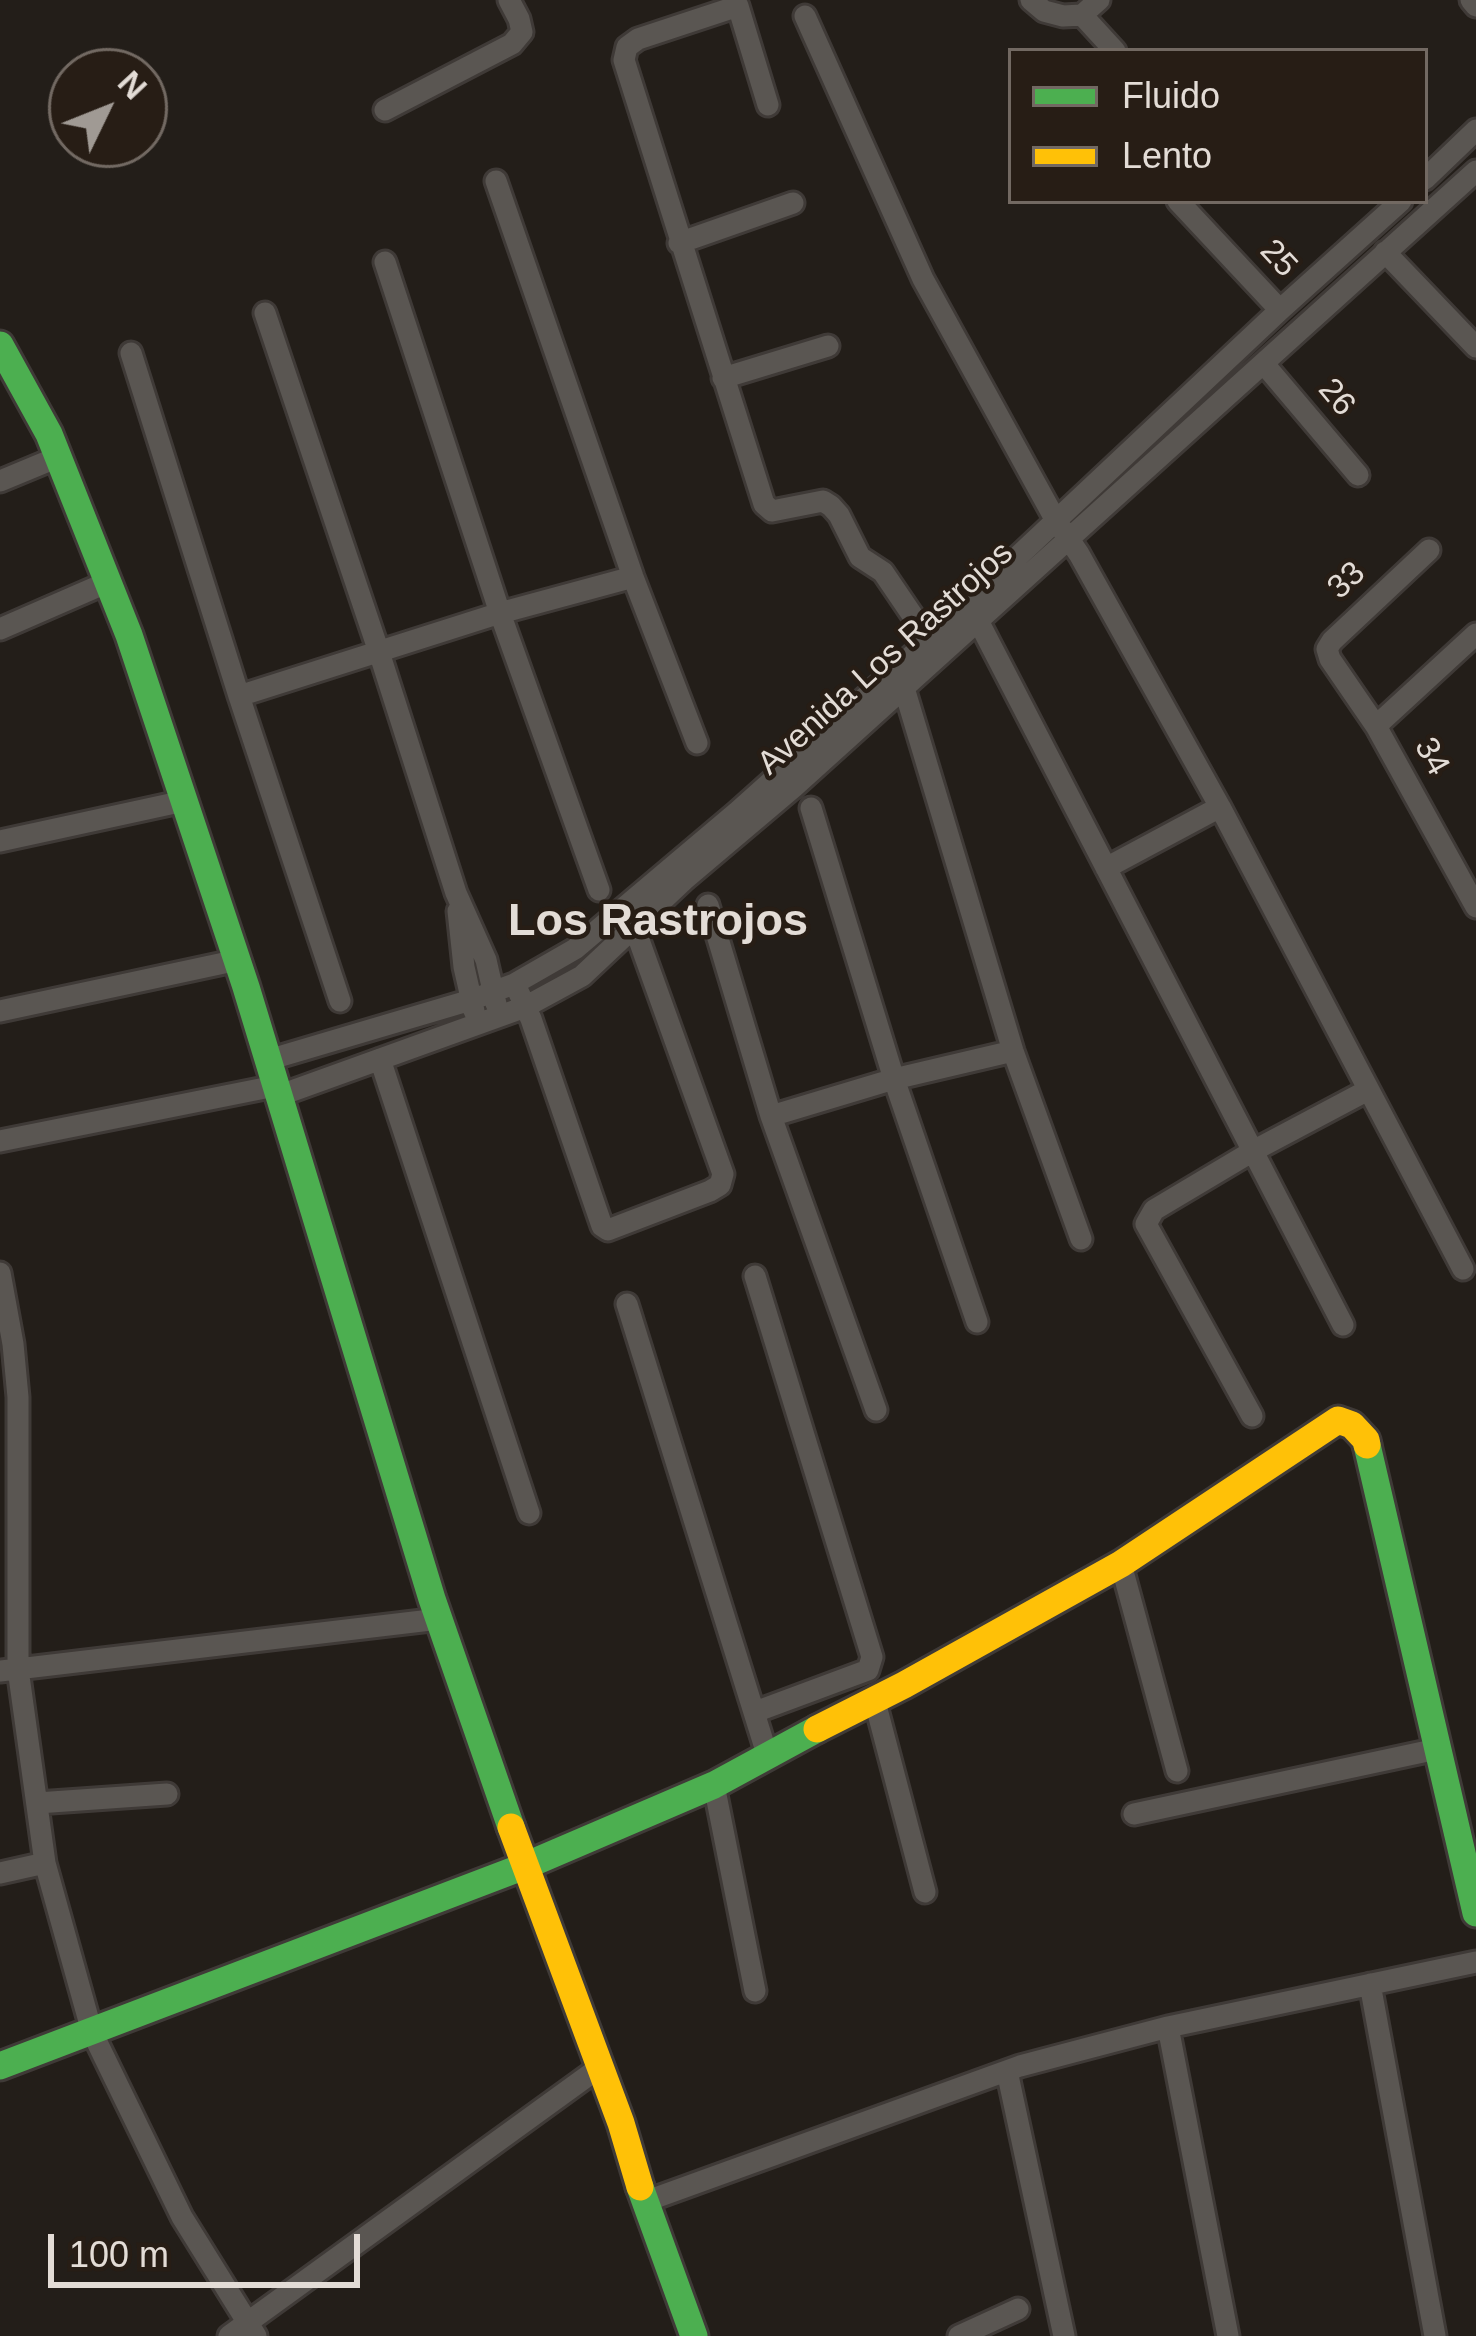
<!DOCTYPE html>
<html>
<head>
<meta charset="utf-8">
<style>
	body { margin:0 }
	#map { position:relative; width:1476px; height:2336px; overflow:hidden; background:#231e19; font-family:Helvetica,sans-serif }
	canvas { display:block }
	.legend { position:absolute; left:1008px; top:48px; width:420px; height:156px; box-sizing:border-box; background:#271d15; border:3px solid #726962; margin:0; padding:15px 21px; list-style:none; font-size:36px; color:#e3dcd6 }
	.legend li { display:flex; align-items:center; gap:24px; height:60px }
	.legend b { width:60px; border:3px solid #726962 }
	.north { position:absolute; left:48px; top:48px; width:120px; height:120px; box-sizing:border-box; background:#271d15; border:3px solid #726962; border-radius:50%; rotate:47deg; font-size:33px; font-weight:700; line-height:48px; text-align:center; color:#e3dcd6 }
	.north::after { content:''; display:block; margin:auto; width:42px; height:54px; background:#a09a94; clip-path:polygon(50% 0,100% 100%,50% 72%,0 100%) }
	.scale { position:absolute; left:48px; top:2234px; width:312px; height:54px; box-sizing:border-box; border:6px solid #e3dcd6; border-top:0; padding-left:15px; font-size:36px; line-height:42px; white-space:nowrap; color:#e3dcd6; -webkit-text-stroke:9px #271d15; paint-order:stroke }
</style>
</head>
<body>
<div id="map">
<canvas width="1476" height="2336"></canvas>
<ul class="legend">
<li><b style="height:15px;background:#4caf50"></b>Fluido</li>
<li><b style="height:15px;background:#ffc107"></b>Lento</li>
</ul>
<div class="north">N</div>
<div class="scale">100 m</div>
</div>
<script>
const context = document.querySelector('canvas').getContext('2d');
context.lineJoin = 'round';
function shape(rows) {
  const path = new Path2D();
  for (const r of rows) {
    path.moveTo(r[0], r[1]);
    for (let i = 2; i < r.length; i += 2) path.lineTo(r[i], r[i + 1]);
  }
  return path;
}
function trace(path, color, width, dash) {
  context.strokeStyle = color;
  context.lineWidth = width;
  context.lineCap = dash ? 'butt' : 'round';
  context.setLineDash(dash || []);
  context.stroke(path);
}
function drawText(font, color, halo, rows, align = 'center') {
  context.font = font + ' Helvetica,sans-serif';
  context.lineWidth = 9;
  context.setLineDash([]);
  context.textBaseline = 'middle';
  context.strokeStyle = halo;
  context.fillStyle = color;
  for (const [text, x, y, turn = 0] of rows) {
    context.save();
    context.translate(x, y);
    context.rotate((+turn || 0) * Math.PI / 180);
    context.textAlign = isNaN(turn) ? turn : align;
    if (halo) context.strokeText(text, 0, 0);
    context.fillText(text, 0, 0);
    context.restore();
  }
}
const street = shape([
	[1031,0,1044,11,1063,16,1082,15,1099,0],
	[1471,0,1476,6],
	[1082,15,1115,51],
	[805,16,923,279,1055,519,1079,554,1220,807,1463,1269],
	[768,105,738,6,638,39,627,47,624,60,764,504,772,511,823,501,831,506,839,515,860,557,883,572,936,650],
	[385,110,512,44,522,32,519,19,509,0],
	[1425,179,1476,130],
	[496,181,633,577,697,743],
	[1178,201,1280,310],
	[679,243,793,203],
	[1385,252,1476,347],
	[385,262,500,613,599,890],
	[265,313,379,652,456,893,486,960,496,1004],
	[131,353,239,696,340,1001],
	[1264,364,1358,475],
	[723,378,828,346],
	[0,481,58,457],
	[1429,550,1332,641,1327,649,1330,659,1376,726,1476,907],
	[972,609,1343,1325],
	[0,629,108,582],
	[897,677,904,688,1013,1051,1081,1239],
	[239,696,500,613,633,577],
	[1376,726,1476,634],
	[811,808,894,1079,977,1322],
	[0,841,184,801],
	[1106,868,1220,807],
	[708,905,771,1116,876,1410],
	[458,911,464,967,474,1011],
	[519,993,531,1019,602,1226,608,1230,710,1191,720,1185,723,1174,635,929],
	[0,1011,238,960],
	[380,1059,529,1513],
	[268,1060,471,1000,514,984,575,949,737,812,929,640,1280,310,1401,201],
	[278,1096,525,1007,582,976,684,880,794,787,1476,171],
	[771,1116,894,1079,1013,1051],
	[0,1141,275,1086],
	[0,1273,13,1344,18,1397,18,1669,45,1863,92,2032,182,2217,256,2336],
	[627,1304,766,1751],
	[1252,1416,1146,1224,1154,1210,1253,1151,1368,1090],
	[1121,1564,1177,1771],
	[0,1671,439,1619],
	[874,1698,925,1892],
	[755,1712,868,1670,872,1657,755,1276],
	[714,1785,755,1991],
	[37,1803,167,1794],
	[1134,1814,1437,1749],
	[0,1873,45,1863],
	[1370,1984,1435,2336],
	[1168,2027,1228,2336],
	[1007,2071,1064,2336],
	[644,2202,1020,2066,1168,2027,1476,1962],
	[229,2336,600,2067],
	[959,2336,1018,2309]
]);
const fast = shape([
	[0,345,49,434,129,635,246,987,432,1599,511,1827],
	[1367,1445,1476,1913],
	[0,2066,525,1866,714,1785,817,1729],
	[640,2187,694,2336]
]);
const slow = shape([
	[817,1729,904,1685,1121,1564,1338,1420,1352,1425,1366,1440,1367,1445],
	[511,1827,621,2123,640,2187]
]);
trace(street, '#3f3a37', 27);
trace(fast, '#3f3a37', 33);
trace(slow, '#3f3a37', 33);
trace(street, '#5a5652', 21);
trace(fast, '#4caf50', 27);
trace(slow, '#ffc107', 27);
drawText('33px', '#e3dcd6', '#271d15', [
	["25",1278,259,47],
	["26",1336,398,50],
	["33",1347,581,-43],
	["Avenida Los Rastrojos",886,659,-42],
	["34",1431,757,61]
]);
drawText('bold 45px', '#e3dcd6', '#271d15', [
	["Los Rastrojos",658,923]
]);
</script>
</body>
</html>
